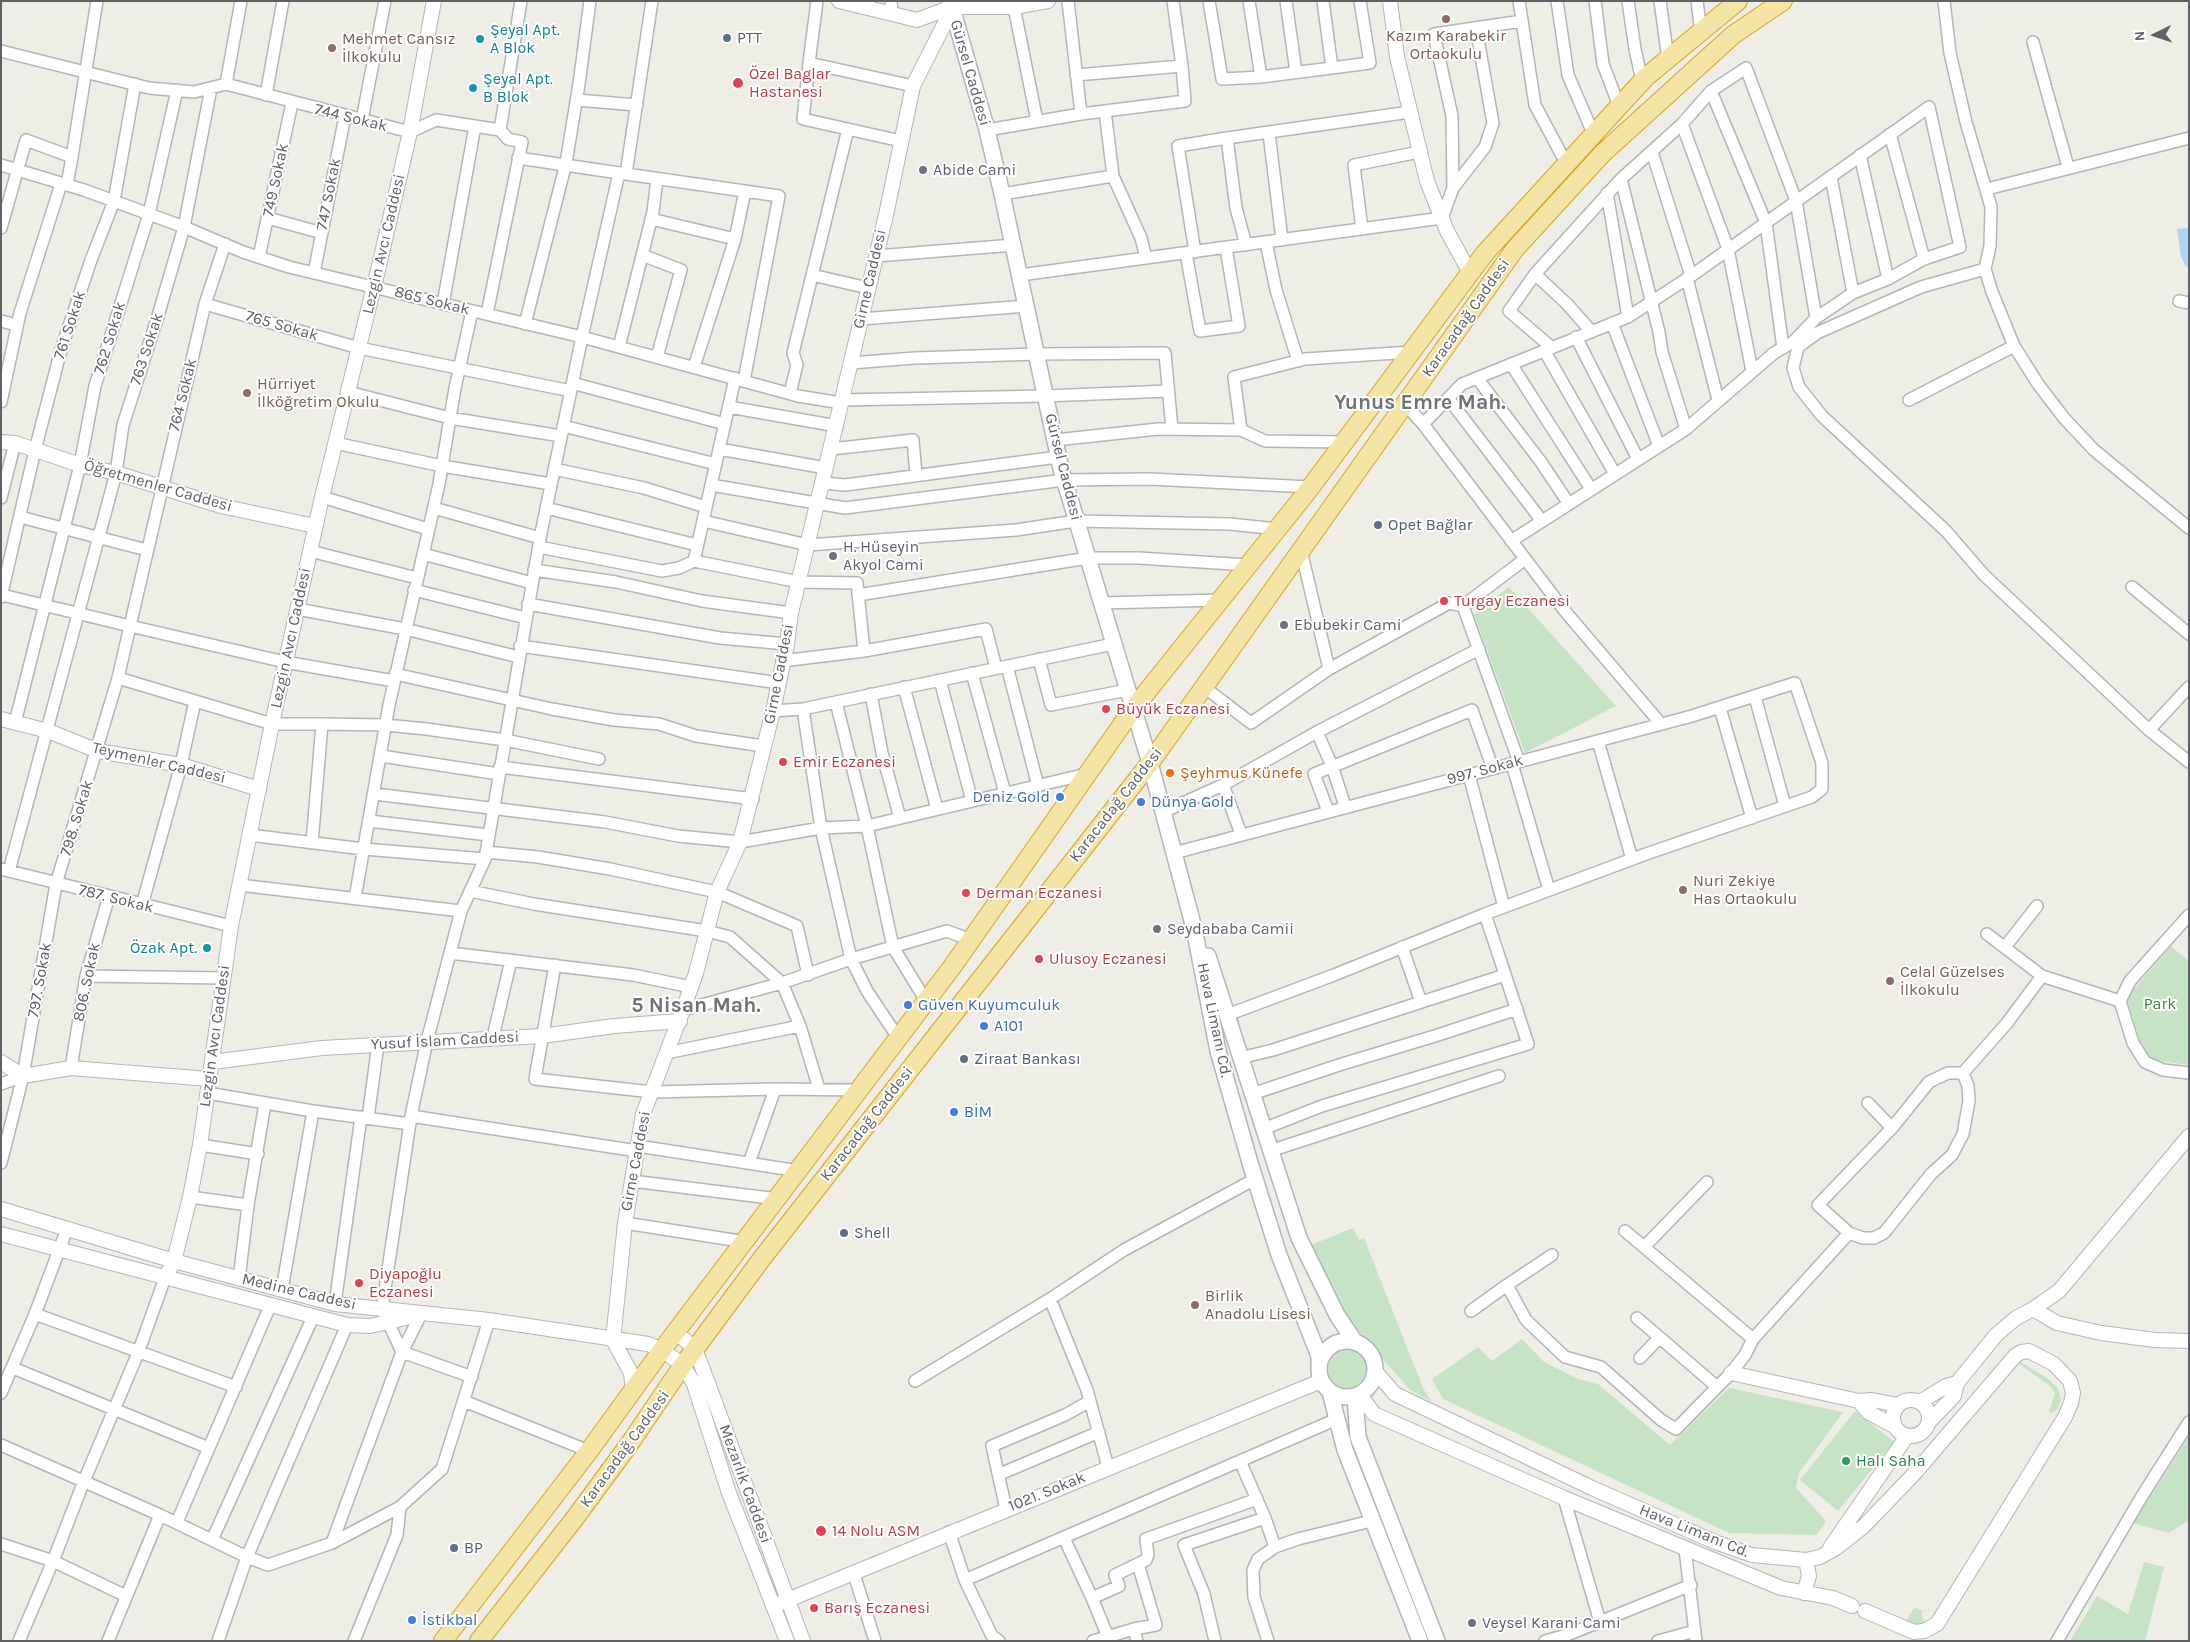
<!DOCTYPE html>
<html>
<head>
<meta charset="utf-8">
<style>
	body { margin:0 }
	#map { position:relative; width:2190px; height:1642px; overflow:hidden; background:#eeede6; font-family:Karla,sans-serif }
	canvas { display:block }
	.frame { position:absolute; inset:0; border:2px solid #5e6165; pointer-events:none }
	.north { position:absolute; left:2130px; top:10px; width:50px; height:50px; -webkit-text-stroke:4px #fff; paint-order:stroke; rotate:266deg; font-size:14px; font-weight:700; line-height:20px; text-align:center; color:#5e6165 }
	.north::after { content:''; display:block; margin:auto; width:18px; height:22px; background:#5e6165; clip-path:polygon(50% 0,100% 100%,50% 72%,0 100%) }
</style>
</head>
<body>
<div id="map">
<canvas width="2190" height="1642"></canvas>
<div class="frame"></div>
<div class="north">N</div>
</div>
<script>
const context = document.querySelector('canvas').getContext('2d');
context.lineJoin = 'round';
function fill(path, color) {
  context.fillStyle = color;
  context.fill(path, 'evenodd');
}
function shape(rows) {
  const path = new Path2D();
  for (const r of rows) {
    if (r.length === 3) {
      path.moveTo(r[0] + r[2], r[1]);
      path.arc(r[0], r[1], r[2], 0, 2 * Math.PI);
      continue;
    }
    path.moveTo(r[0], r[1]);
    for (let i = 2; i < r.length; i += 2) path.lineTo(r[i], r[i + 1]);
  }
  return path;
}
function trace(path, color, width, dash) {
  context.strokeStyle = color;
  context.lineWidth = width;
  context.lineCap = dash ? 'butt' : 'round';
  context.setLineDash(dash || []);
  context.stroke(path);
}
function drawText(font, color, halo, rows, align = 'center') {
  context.font = font + ' Karla,sans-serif';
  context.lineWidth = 4;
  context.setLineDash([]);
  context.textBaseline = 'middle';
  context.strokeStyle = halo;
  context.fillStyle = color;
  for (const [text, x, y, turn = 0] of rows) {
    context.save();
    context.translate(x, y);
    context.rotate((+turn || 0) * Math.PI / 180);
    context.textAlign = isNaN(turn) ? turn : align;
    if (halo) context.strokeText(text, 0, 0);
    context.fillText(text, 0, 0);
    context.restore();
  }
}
fill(shape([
	[1509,587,1616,706,1525,753,1474,615],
	[2171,946,2189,962,2189,1065,2153,1060,2141,1046,2128,1002,2129,995],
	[1353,1228,1359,1240,1364,1238,1423,1388,1431,1401,1410,1390,1355,1327,1334,1298,1311,1245],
	[1522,1339,1544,1362,1578,1379,1598,1384,1670,1445,1729,1388,1843,1412,1799,1473,1796,1488,1826,1521,1817,1535,1729,1533,1443,1399,1432,1379,1478,1347,1492,1361],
	[1349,1369,21],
	[2019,1361,2047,1378,2058,1388,2061,1400,2058,1409,2051,1413,2049,1411,2055,1393,2049,1385,2019,1364],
	[1855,1411,1894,1442,1838,1511,1800,1480],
	[2189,1436,2189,1520,2169,1533,2133,1523],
	[2144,1562,2164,1567,2145,1641,2070,1641,2097,1596,2128,1614],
	[1915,1607,1923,1611,1921,1614,1924,1621,1922,1625,1918,1627,1904,1623]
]), '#c6e3c6');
fill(shape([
	[2189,228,2189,267,2186,267,2181,257,2177,229]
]), '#afd5f5');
const minor = shape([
	[817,1,809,63,913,86],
	[891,1,892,13],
	[1173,1,1182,66],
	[1209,1,1222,79,1261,77,1370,63,1360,1],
	[1249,1,1261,77],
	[1286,1,1296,72],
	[1323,1,1332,68],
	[1519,1,1535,105,1566,163],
	[1557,1,1568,75,1593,133],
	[1595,1,1603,64,1619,106],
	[1628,1,1635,49,1642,81],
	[1660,1,1668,59],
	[1697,1,1701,32],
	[1944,1,1950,53,1966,122,1991,207,1990,246,1985,269,1992,292,2014,346,2038,384,2064,418,2094,450,2189,528],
	[1014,7,1037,121],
	[2033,42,2068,167],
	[1,51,149,88,194,92,226,84,410,132,436,120,500,130,508,139,522,142,487,314],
	[809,63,803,119,901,141],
	[1076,75,1182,66,1185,101,1081,114],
	[226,84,241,1],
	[1711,91,1766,223,1783,348],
	[266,95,283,1],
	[577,100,637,105],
	[1105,111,1113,176],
	[362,120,385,1],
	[1682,124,1728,249,1752,371],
	[500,130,521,1],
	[987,130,1081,114,1068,1],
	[1269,133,1282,240],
	[1890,134,1924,259],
	[1652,152,1691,276],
	[1860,155,1888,279],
	[1,165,84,190,184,227,243,252,289,267,582,337,798,396,841,403],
	[620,173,626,174,652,1],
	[626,174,779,196,744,381],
	[1831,177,1853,293],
	[1621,179,1659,332,1662,352,1686,429],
	[67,185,72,157],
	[1453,188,1485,147,1493,123,1476,28],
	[1987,189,2189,138],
	[1607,193,1628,317],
	[1002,194,1113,176,1141,238,1146,258],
	[268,218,322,233],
	[651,219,735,239,694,367],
	[1,228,26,140,72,157,97,1],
	[1362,229,1354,165,1419,152],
	[735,239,745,191],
	[1266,242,1276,290,1298,361],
	[1246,245,1236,208,1227,138,1410,112],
	[1195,252,1178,146,1227,138],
	[1186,253,1200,331,1239,326,1226,248],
	[642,255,681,270,657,357],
	[876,256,1014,245],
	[259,257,292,103],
	[1985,269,1921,287,1817,333,1798,347,1793,368,1799,387,1822,416,1946,531,1984,575,2149,730,2189,762],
	[314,273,345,116],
	[1535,274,1567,304,1591,331],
	[812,275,868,288],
	[1020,275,1442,218,1453,188,1452,116,1434,34,1522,21],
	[1687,278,1718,400],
	[2179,301,2189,303],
	[205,304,359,348,571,391],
	[443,304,475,126],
	[861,319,1027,306],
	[1,321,17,325],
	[1612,323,1659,446],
	[525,324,566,163,579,84,590,1],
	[1576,337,1638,459],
	[619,347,653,212,657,179],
	[1551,347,1509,311,1535,274,1621,179,1682,124,1711,91,1746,68,1796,201,1816,318],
	[1544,350,1615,474],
	[851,363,915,358,1037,354,1165,353,1172,429],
	[1511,364,1591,489],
	[735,378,694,561,799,582,857,583,864,651],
	[1477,378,1541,462,1569,504],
	[572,383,725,424],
	[348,392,450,418,561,436],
	[790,393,797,365,793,353,848,129],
	[1448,398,1542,521],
	[842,400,1045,396,1168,391],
	[1909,400,2014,346],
	[1,402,20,313,61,184],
	[1405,404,1423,424,1564,610,1661,724],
	[729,407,837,426],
	[1423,424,1462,384,1628,317,1691,276,1929,107,1960,247,1924,259,1888,279,1853,293,1816,318,1793,342,1774,353,1686,429,1511,541],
	[563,426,716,464],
	[1241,430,1234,377,1305,359,1411,352],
	[1055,440,1158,429,1241,430,1265,441,1344,442],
	[335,443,442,466,551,484],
	[719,449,826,468],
	[831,449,913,440,916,475],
	[554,469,644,488,706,507],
	[823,483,845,485,1058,457],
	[711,485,845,508,1064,480,1150,479,1310,487],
	[322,497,428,529],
	[1,498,15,443],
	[434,508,540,538],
	[546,508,697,545],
	[20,517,147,550],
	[703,521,808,545,1016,530,1076,521,1230,524,1277,529],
	[539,547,662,571,679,568,694,561],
	[1301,550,1329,669,1449,603,1463,606],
	[310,551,417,578],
	[423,554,532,583],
	[534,570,616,582,702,601,791,613],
	[2132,587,2189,634],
	[414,590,526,618],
	[2,595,130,626,205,304,225,244],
	[858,595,1088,558,1139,558,1248,565],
	[1,597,35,450,61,350,91,260,114,201,135,84],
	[1101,603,1220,600],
	[528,604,720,638,787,644],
	[297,609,405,629,519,657],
	[520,646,779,683],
	[1039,659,1051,705,1127,690],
	[782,661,864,651,986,629,996,668],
	[1007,666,1038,786],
	[972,673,1005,793],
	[395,674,552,709,614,720,659,724,696,736,763,746],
	[118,678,130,626,285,662,394,681],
	[940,680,972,801],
	[904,687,937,809],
	[1204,687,1251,723,1329,669],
	[871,694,882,753,900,818],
	[1755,697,1785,806],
	[836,702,1113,644],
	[1720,708,1752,818],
	[803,709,836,702,867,826,893,947,926,1001],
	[773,711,803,709,821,828,851,959,867,991,899,1039],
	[15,723,80,465,95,386,149,214,177,90],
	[322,724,386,725,426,729,505,740,599,759],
	[2149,730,2189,687],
	[1317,732,1479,649],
	[1598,741,1632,859],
	[381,756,499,774],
	[1519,762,1463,606,1525,559],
	[1512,764,1549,890],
	[500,767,753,799],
	[1469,775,1504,907],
	[1223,785,1317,732,1332,766,1345,806],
	[375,794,605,822,678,836,740,842,821,828,867,826,1087,774],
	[1328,811,1314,774,1472,710,1493,769],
	[1163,812,1223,785,1241,834],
	[369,821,489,835],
	[249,835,364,849,485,859],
	[486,852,538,857,610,869,717,892,797,926,808,975],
	[1174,853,1692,716,1795,683,1822,763,1822,789,1812,797,1646,854,1485,914],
	[1,869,231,926],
	[9,871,116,473,123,425,158,316,184,227,211,88],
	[239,885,461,911],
	[470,891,534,904,707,931,730,937,782,983,800,1026],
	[355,898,389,705,439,484,455,388,472,311],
	[142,905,181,765,195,701],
	[2189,915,2130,981,2120,1001,2133,1043,2145,1062,2163,1070,2189,1073],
	[1987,934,2042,976,2120,1001],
	[1402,947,1421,1002],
	[2005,947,2037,906],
	[450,953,633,975,691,987],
	[555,965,535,1079,652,1092,775,1089,749,1163],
	[86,976,223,978],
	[683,1010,782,983,851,959,947,931,971,940],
	[1227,1015,1334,975,1485,914,1528,1044,1322,1106,1263,1129],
	[493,1037,511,960],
	[666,1053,800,1026,819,1089],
	[1240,1058,1273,1050,1505,975],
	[71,1068,86,976,109,896],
	[1963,1073,1968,1086,1969,1101,1963,1134,1952,1155,1931,1174,1884,1233,1874,1238,1863,1238,1849,1233,1818,1205,1892,1128,1929,1082,1948,1073,1963,1073,2007,1023,2042,976],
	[1,1084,23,1076],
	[775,1089,860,1090],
	[207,1093,313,1111,410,1124],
	[1252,1094,1339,1065,1438,1035,1517,1009],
	[1868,1103,1892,1128],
	[411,1116,637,1151],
	[368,1118,378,1044],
	[200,1145,258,1154],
	[638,1146,799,1171],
	[1270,1151,1499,1076],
	[1,1163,23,1076,56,884,118,678,272,724,322,724,312,843],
	[632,1181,778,1199],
	[190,1197,248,1205],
	[625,1223,746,1242],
	[1625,1231,1753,1339],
	[1645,1246,1707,1182],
	[1552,1255,1507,1285,1526,1320,1565,1357,1601,1367,1661,1420,1676,1429,1731,1373,1745,1355,1753,1339,1849,1233],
	[239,1279,248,1205,265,1103],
	[282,1290,313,1111],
	[1050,1299,1124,1250,1255,1179],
	[335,1304,361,1117],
	[1471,1311,1507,1285],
	[35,1314,236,1387],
	[421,1314,402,1352,332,1543,400,1507,442,1469,489,1320],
	[1637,1318,1716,1386],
	[1640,1358,1659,1338],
	[13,1368,209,1448],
	[472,1377,402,1352,382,1309,411,1116,427,1041,461,911,485,859,541,533,582,337,619,173,518,158],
	[915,1381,1050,1299,1087,1390,1108,1467],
	[1,1393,35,1314,67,1229],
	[464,1401,589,1451],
	[1,1445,160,1515,247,1557,347,1325],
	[1000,1474,1099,1432],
	[1564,1498,1600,1622],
	[1006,1509,992,1446,1065,1415,1090,1401],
	[1265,1518,1275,1547],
	[177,1522,270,1306],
	[949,1532,965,1580,992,1636,999,1641],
	[1064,1538,1092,1598],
	[212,1540,313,1317],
	[1,1544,53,1561,126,1596],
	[1685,1549,1696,1641],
	[854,1574,875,1641],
	[965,1580,1240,1461],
	[1134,1629,1156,1625,1138,1564],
	[1108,1637,1092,1598,1119,1586,1115,1575,1146,1560,1148,1555,1146,1539,1257,1499],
	[19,1641,53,1561,84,1481,138,1353,165,1278],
	[108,1641,160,1515],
	[218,1641,247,1557,268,1565,332,1543],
	[354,1641,397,1535,400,1507],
	[1093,1641,1134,1629,1137,1641],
	[1215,1641,1204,1594,1184,1545,1265,1518,1240,1461,1337,1419],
	[1268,1641,1254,1597,1253,1570,1258,1559,1275,1547,1298,1539,1371,1521],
	[1545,1641,1567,1635,1691,1585],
	[1658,1641,1695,1631],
	[2057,1641,2142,1496,2189,1422]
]);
const tertiary = shape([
	[839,1,917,20,952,7,1014,7,1048,1],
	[1390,1,1397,57,1427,181,1447,231,1470,273],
	[1,442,15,443,80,465,116,473,221,506,315,526],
	[1,719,48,731,98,751,181,765,259,789],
	[1,1062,23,1076,71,1068,209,1079],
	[212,1062,322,1048,542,1036,614,1026,680,1021],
	[1,1209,174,1261,335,1304,489,1320,648,1344,662,1350,683,1365,694,1384,729,1493,787,1641],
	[1,1234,347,1325,370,1326,415,1316],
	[165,1278,174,1261,190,1197,200,1145,231,926,272,724,322,497,379,266,410,132,434,1],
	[2033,1309,2057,1323,2101,1333,2155,1340,2189,1341],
	[677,1333,695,1349,705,1375,803,1641],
	[613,1340,625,1223,643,1114,683,1010,696,973,717,892,740,842,773,711,787,644,791,613,886,215,913,86,956,1],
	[613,1340,631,1373,633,1390],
	[1375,1371,1395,1394,1592,1488,1715,1542,1752,1555,1806,1560,1820,1557,1836,1548,1864,1526,1914,1474,2015,1356,2021,1352,2029,1351,2054,1364,2070,1381,2073,1393,2071,1403,2065,1417,1937,1624,1924,1631,1914,1632,1865,1611],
	[1731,1373,1859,1401,1872,1400,1898,1405],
	[1360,1395,1374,1414,1564,1498,1781,1588,1833,1598,1852,1606],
	[1911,1418,18],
	[1859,1401,1868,1412,1894,1426],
	[1920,1402,1946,1386,1957,1383],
	[1929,1422,1954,1396,1957,1383,1996,1335,2016,1318,2033,1309,2059,1291,2189,1136],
	[1830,1548,1907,1436],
	[1804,1593,1809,1576,1806,1560],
	[773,1606,1321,1381]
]);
const secondary = shape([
	[950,1,987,130,1002,194,1061,469,1150,763,1194,928,1218,1051,1251,1166,1279,1255,1319,1356,1319,1363],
	[1208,956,1299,1238,1337,1315,1355,1342],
	[1347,1369,28],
	[1330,1392,1345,1450,1420,1641],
	[1355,1397,1358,1437,1437,1641]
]);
const trunk = shape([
	[443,1641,589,1451,662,1350,952,967,1133,709,1307,492,1485,253,1646,77,1738,1],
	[479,1641,575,1518,628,1446,683,1365,763,1257,1150,763,1515,249,1603,153,1733,35,1783,1]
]);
trace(minor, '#b3b6b9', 14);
trace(tertiary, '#b3b6b9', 16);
trace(secondary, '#b2b5b9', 18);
trace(trunk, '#daa31a', 20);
trace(minor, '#fff', 11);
trace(tertiary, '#fff', 14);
trace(secondary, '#fff', 15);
trace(trunk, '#f4e5a6', 18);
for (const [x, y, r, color] of [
	[1446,19,5,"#8d6e63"],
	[727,38,5,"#5c6f8a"],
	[480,39,5,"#0f9aa8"],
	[332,48,5,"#8d6e63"],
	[738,83,6,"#e0444e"],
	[473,88,5,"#0f9aa8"],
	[923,170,5,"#6b7280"],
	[247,393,5,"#8d6e63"],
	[1378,525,5,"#5c6f8a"],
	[833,556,5,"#6b7280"],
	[1444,601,5,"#e0444e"],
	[1284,625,5,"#6b7280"],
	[1106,709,5,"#e0444e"],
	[783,762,5,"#e0444e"],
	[1170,773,5,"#e8710a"],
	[1060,797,5,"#3f7fe0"],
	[1141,802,5,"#3f7fe0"],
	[1683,890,5,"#8d6e63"],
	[966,893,5,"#e0444e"],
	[1157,929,5,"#6b7280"],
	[207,948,5,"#0f9aa8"],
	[1039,959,5,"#e0444e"],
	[1890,981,5,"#8d6e63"],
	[908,1005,5,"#3f7fe0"],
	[984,1026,5,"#3f7fe0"],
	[964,1059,5,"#5c6f8a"],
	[954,1112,5,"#3f7fe0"],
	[844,1233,5,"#5c6f8a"],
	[359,1283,5,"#e0444e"],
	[1195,1305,5,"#8d6e63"],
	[1846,1461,5,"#2e9e5b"],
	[821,1531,6,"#e0444e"],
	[454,1548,5,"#5c6f8a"],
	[814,1608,5,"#e0444e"],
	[412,1620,5,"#3f7fe0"],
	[1472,1623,5,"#6b7280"]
]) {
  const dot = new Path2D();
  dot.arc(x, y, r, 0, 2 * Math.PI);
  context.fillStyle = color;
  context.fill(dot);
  trace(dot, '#fff', 2);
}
drawText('16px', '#0d838f', '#fff', [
	["Şeyal Apt.",490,30],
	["A Blok",490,48],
	["Şeyal Apt.",483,79],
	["B Blok",483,97],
	["Özak Apt.",197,948,"right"]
], 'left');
drawText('16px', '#785e54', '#fff', [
	["Kazım Karabekir",1446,36,"center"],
	["Ortaokulu",1446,54,"center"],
	["Mehmet Cansız",342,39],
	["İlkokulu",342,57],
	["Hürriyet",257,384],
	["İlköğretim Okulu",257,402],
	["Nuri Zekiye",1693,881],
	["Has Ortaokulu",1693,899],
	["Celal Güzelses",1900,972],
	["İlkokulu",1900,990],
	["Birlik",1205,1296],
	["Anadolu Lisesi",1205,1314]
], 'left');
drawText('16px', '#4e5e75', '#fff', [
	["PTT",737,38],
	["Opet Bağlar",1388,525],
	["Ziraat Bankası",974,1059],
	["Shell",854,1233],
	["BP",464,1548]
], 'left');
drawText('16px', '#5e6165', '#fff', [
	["Gürsel Caddesi",970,73,74],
	["744 Sokak",351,118,14],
	["749 Sokak",276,180,-78],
	["747 Sokak",329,194,-79],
	["Lezgin Avcı Caddesi",384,244,-77],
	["Girne Caddesi",870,279,-77],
	["865 Sokak",432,301,14],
	["Karacadağ Caddesi",1466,318,-55],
	["761 Sokak",70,325,-72],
	["765 Sokak",282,326,16],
	["762 Sokak",110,338,-73],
	["763 Sokak",147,349,-72],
	["764 Sokak",183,395,-76],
	["Gürsel Caddesi",1063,467,76],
	["Öğretmenler Caddesi",158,486,16],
	["Lezgin Avcı Caddesi",291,638,-78],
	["Girne Caddesi",779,674,-79],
	["Teymenler Caddesi",159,763,13],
	["997. Sokak",1485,770,-15],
	["Karacadağ Caddesi",1116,805,-52],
	["798. Sokak",77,818,-73],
	["787. Sokak",116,899,14],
	["797. Sokak",40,980,-80],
	["806. Sokak",87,982,-78],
	["Hava Limanı Cd.",1214,1020,78],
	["Lezgin Avcı Caddesi",215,1036,-82],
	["Yusuf İslam Caddesi",445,1041,-3],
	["Karacadağ Caddesi",867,1124,-52],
	["Girne Caddesi",636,1161,-79],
	["Medine Caddesi",299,1292,13],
	["Karacadağ Caddesi",625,1449,-54],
	["Mezarlık Caddesi",745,1484,70],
	["1021. Sokak",1047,1492,-22],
	["Hava Limanı Cd.",1694,1531,22]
]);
drawText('16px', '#be3a42', '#fff', [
	["Özel Baglar",749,74],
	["Hastanesi",749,92],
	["Turgay Eczanesi",1454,601],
	["Büyük Eczanesi",1116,709],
	["Emir Eczanesi",793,762],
	["Derman Eczanesi",976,893],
	["Ulusoy Eczanesi",1049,959],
	["Diyapoğlu",369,1274],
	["Eczanesi",369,1292],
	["14 Nolu ASM",832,1531],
	["Barış Eczanesi",824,1608]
], 'left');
drawText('16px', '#5b616d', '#fff', [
	["Abide Cami",933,170],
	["H. Hüseyin",843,547],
	["Akyol Cami",843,565],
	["Ebubekir Cami",1294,625],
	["Seydababa Camii",1167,929],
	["Veysel Karani Cami",1482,1623]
], 'left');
drawText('16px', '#c56008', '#fff', [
	["Şeyhmus Künefe",1180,773]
], 'left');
drawText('16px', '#366cbe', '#fff', [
	["Deniz Gold",1050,797,"right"],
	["Dünya Gold",1151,802],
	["Güven Kuyumculuk",918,1005],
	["A101",994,1026],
	["BİM",964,1112],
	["İstikbal",422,1620]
], 'left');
drawText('16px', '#408244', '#fff', [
	["Park",2160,1004]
]);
drawText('16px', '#27864d', '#fff', [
	["Halı Saha",1856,1461]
], 'left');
drawText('bold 21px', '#6f7276', '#fff', [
	["Yunus Emre Mah.",1420,403],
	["5 Nisan Mah.",696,1006]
]);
</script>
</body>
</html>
